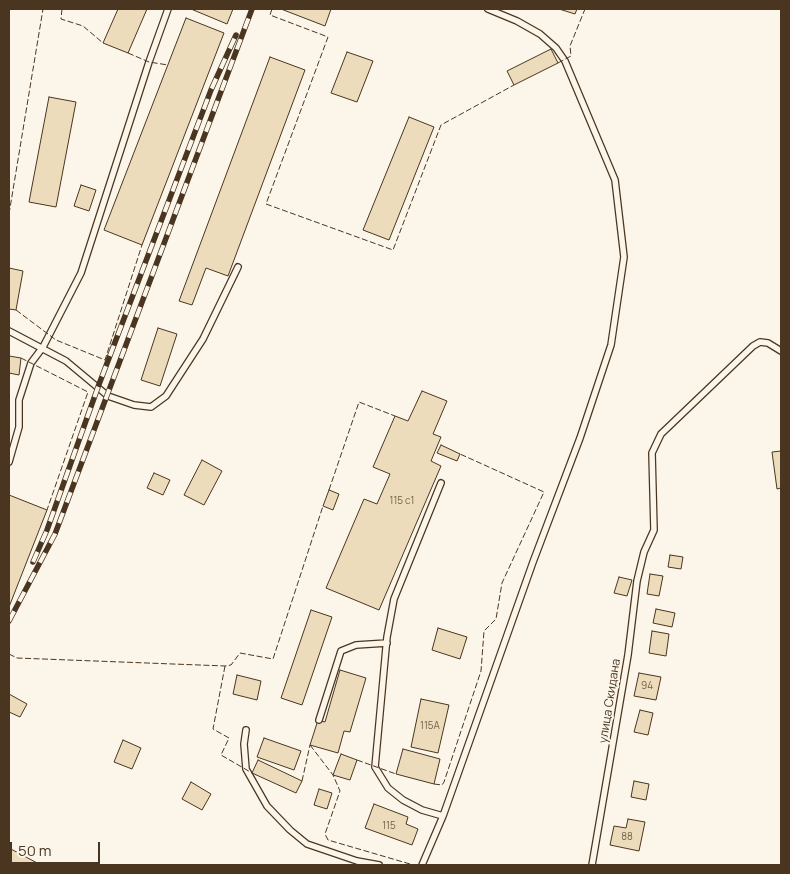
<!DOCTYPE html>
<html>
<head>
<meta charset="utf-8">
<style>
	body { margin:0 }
	#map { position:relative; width:790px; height:874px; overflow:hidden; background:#fbf6e9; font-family:Manrope,sans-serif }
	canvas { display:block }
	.frame { position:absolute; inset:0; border:10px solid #4a3520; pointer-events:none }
	.scale { position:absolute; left:10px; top:842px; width:90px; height:22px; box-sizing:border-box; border:2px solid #4a3520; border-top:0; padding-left:6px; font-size:15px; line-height:18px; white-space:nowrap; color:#4a3520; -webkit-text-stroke:4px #fbf6e9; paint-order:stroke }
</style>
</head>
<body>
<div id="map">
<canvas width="790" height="874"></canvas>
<div class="frame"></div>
<div class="scale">50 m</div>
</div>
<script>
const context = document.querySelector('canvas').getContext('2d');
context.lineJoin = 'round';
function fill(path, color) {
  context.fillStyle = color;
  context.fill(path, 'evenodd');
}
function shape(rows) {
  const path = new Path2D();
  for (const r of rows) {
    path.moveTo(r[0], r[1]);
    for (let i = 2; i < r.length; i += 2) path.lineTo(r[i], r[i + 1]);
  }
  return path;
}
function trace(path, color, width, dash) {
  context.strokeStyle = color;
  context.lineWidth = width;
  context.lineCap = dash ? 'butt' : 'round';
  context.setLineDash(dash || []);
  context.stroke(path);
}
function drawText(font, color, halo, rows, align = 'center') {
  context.font = font + ' Manrope,sans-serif';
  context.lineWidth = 4;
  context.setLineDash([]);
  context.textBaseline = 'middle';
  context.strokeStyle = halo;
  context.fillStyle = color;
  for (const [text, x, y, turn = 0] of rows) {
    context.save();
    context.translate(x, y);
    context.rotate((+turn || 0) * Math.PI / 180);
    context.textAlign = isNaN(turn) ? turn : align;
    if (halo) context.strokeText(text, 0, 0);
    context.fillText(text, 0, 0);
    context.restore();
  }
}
const building = shape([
	[118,9,147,9,128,53,103,43,118,9],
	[191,9,233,9,227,24,191,9],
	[281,9,331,9,325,26,281,9],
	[559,9,577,9,575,14,559,9],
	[186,18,224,33,142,245,104,230,186,18],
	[551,49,558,63,514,85,507,71,551,49],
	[347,52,373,61,357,102,331,93,347,52],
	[270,57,305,70,228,276,206,268,192,305,179,301,270,57],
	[49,97,76,102,56,207,29,202,49,97],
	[409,117,434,127,389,240,363,230,409,117],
	[81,185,96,190,89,211,74,206,81,185],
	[9,268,23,271,16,310,9,309,9,268],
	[158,328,177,334,160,386,141,380,158,328],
	[9,356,21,358,19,375,9,373,9,356],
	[422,391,447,401,433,434,441,437,431,461,441,466,379,610,326,588,364,499,377,504,390,474,373,467,395,416,408,421,422,391],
	[441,445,460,454,457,461,437,453,441,445],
	[781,451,781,488,777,489,772,452,781,451],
	[202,460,222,471,204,505,184,495,202,460],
	[154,473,170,480,163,495,147,488,154,473],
	[329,490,339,494,333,510,323,506,329,490],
	[9,495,47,510,9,607,9,495],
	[670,555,683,557,681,569,668,567,670,555],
	[650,574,663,576,659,596,647,594,650,574],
	[619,577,632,580,627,596,614,593,619,577],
	[656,609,675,613,672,627,653,623,656,609],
	[311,610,332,617,302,705,281,698,311,610],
	[438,628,467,637,460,659,432,650,438,628],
	[652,631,669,634,666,656,649,653,652,631],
	[340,670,366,678,350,732,344,731,338,753,310,745,318,720,325,722,340,670],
	[639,673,661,677,656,700,634,696,639,673],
	[237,675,261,681,257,700,233,694,237,675],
	[9,694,27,704,20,717,9,712,9,694],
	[421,699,449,705,438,753,411,747,421,699],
	[640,710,653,713,648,735,634,732,640,710],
	[264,738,301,751,294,770,257,757,264,738],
	[123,740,141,748,132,769,114,762,123,740],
	[403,749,440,759,434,784,396,774,403,749],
	[341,754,357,760,350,780,333,775,341,754],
	[258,760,302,781,296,793,252,773,258,760],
	[634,781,649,784,646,800,631,797,634,781],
	[191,782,211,794,202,810,182,799,191,782],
	[319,789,332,793,327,809,314,805,319,789],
	[374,804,408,817,406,824,418,829,412,845,365,828,374,804],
	[628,819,645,822,639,851,610,845,614,826,626,828,628,819],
	[9,848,41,865,9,865,9,848]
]);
fill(building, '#ecdcbc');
trace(building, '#4a3520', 1);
const lane = shape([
	[9,331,66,361,108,396,134,405,151,407,166,396,203,339,238,267],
	[9,462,19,427,19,400,31,363,43,347,81,273,149,62,168,9],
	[441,483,394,599,387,637,375,767,388,788,403,800,422,810,443,816],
	[319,720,341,651,356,645,387,643],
	[246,730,244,744,246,769,267,806,290,830,307,844,357,861,379,865],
	[422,865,443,816,533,562,580,438,611,345,624,257,615,180,565,61,556,48,540,34,517,21,488,9],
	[592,865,628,655,637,581,644,552,654,530,652,453,661,434,753,346,760,342,768,343,781,351]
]);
trace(lane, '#4a3520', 8);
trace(lane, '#fbf6e9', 5.5);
const rail = shape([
	[33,562,47,530,98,387,211,90,236,35],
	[9,621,55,534,252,9]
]);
trace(rail, '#4a3520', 5.5);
trace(rail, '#fbf6e9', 4, [11]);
trace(shape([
	[62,9,61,19,83,26,103,43],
	[272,9,270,15,328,37,266,204,393,250,441,125,514,85],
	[128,53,149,62,168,65],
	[558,63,571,56,570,46,585,9],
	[9,214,43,9],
	[16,310,56,340,105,360,142,245],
	[21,358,88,392,47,510],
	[329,490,359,402,395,416],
	[9,654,17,658,225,666,231,665,240,653,273,659,323,506],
	[225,666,213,729,229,738,221,755,252,773],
	[310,745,333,775,340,791,325,834,328,840,410,864],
	[357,760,396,774],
	[302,781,310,745],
	[434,784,442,785,444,782,481,671,484,631,496,619,502,583,544,492,460,454]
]), '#4a3520', 1, [6, 2.5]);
drawText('10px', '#725f47', null, [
	["115 с1",402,501],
	["94",647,686],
	["115А",430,726],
	["115",389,826],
	["88",627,837]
]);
drawText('12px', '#4a3520', '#fbf6e9', [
	["улица Скидана",610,701,-81]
]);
</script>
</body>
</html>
